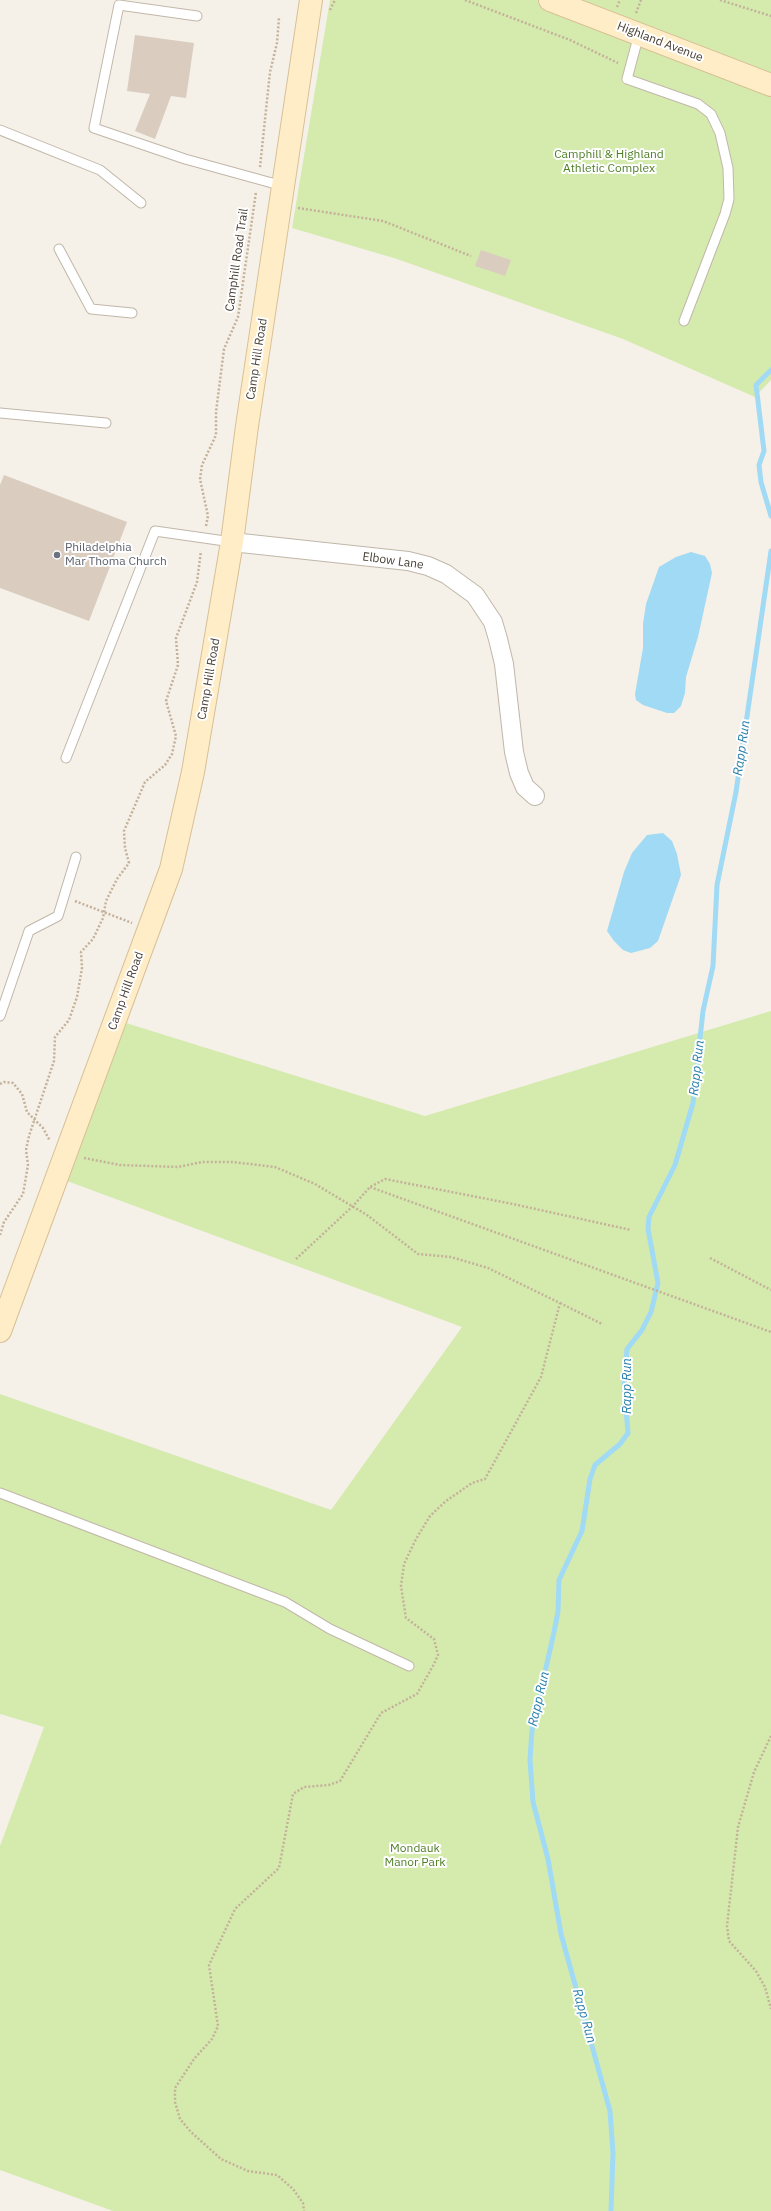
<!DOCTYPE html>
<html>
<head>
<meta charset="utf-8">
<style>
	body { margin:0 }
	canvas { display:block; background:#f5f0e8 }
</style>
</head>
<body>
<canvas width="771" height="2211"></canvas>
<script>
const context = document.querySelector('canvas').getContext('2d');
context.lineJoin = 'round';
function fill(path, color) {
  context.fillStyle = color;
  context.fill(path, 'evenodd');
}
function shape(rows) {
  const path = new Path2D();
  for (const r of rows) {
    path.moveTo(r[0], r[1]);
    for (let i = 2; i < r.length; i += 2) path.lineTo(r[i], r[i + 1]);
  }
  return path;
}
function trace(path, color, width, dash) {
  context.strokeStyle = color;
  context.lineWidth = width;
  context.lineCap = dash ? 'butt' : 'round';
  context.setLineDash(dash || []);
  context.stroke(path);
}
function drawText(font, color, halo, rows, align = 'center') {
  context.font = font + ' "IBM Plex Sans",sans-serif';
  context.lineWidth = 4;
  context.setLineDash([]);
  context.textBaseline = 'middle';
  context.strokeStyle = halo;
  context.fillStyle = color;
  for (const [text, x, y, turn = 0] of rows) {
    context.save();
    context.translate(x, y);
    context.rotate((+turn || 0) * Math.PI / 180);
    context.textAlign = isNaN(turn) ? turn : align;
    if (halo) context.strokeText(text, 0, 0);
    context.fillText(text, 0, 0);
    context.restore();
  }
}
fill(shape([
	[330,0,771,0,771,380,755,397,623,339,397,259,292,228],
	[771,1011,771,2211,113,2211,0,2170,0,1846,44,1727,0,1714,0,1394,331,1510,462,1327,67,1181,126,1023,425,1116]
]), '#d5ebae');
fill(shape([
	[691,552,705,556,710,564,712,573,698,637,686,677,685,693,681,706,674,713,667,713,643,705,636,700,635,694,643,648,643,624,646,604,659,567,676,557],
	[663,833,672,841,677,854,681,875,658,941,650,948,631,953,623,950,614,941,607,931,624,872,632,853,647,835]
]), '#a1daf5');
trace(shape([
	[771,370,756,385,764,451,759,465,761,482,771,516],
	[611,2211,613,2153,610,2111,561,1934,548,1859,533,1802,530,1760,532,1730,554,1632,558,1612,559,1580,582,1531,590,1479,595,1465,620,1444,628,1433,624,1385,627,1349,642,1330,651,1312,658,1283,648,1229,649,1217,675,1165,693,1103,703,1011,713,966,717,885,736,792,771,551]
]), '#a1daf5', 5);
fill(shape([
	[135,35,194,43,186,98,171,96,155,139,135,131,150,94,127,91],
	[481,250,511,260,505,276,475,266],
	[4,475,127,522,89,621,0,588,0,485]
]), '#dacdbf');
const lane = shape([
	[197,16,119,5,94,128,185,159,283,186],
	[639,34,627,79,698,104,711,114,720,133,728,168,729,199,725,214,684,321],
	[0,130,100,170,141,203],
	[59,249,91,309,132,313],
	[0,413,106,423],
	[66,758,155,531,232,542],
	[0,1016,29,931,58,916,76,857],
	[0,1493,285,1602,330,1629,409,1666]
]);
const street = shape([
	[232,542,408,561,428,566,446,574,475,595,493,622,498,639,504,664,514,752,519,773,525,787,535,796]
]);
const secondary = shape([
	[550,0,771,85],
	[0,1331,171,869,193,772,232,542,247,426,311,0]
]);
trace(lane, '#c1b7a9', 11);
trace(street, '#c1b7a9', 20);
trace(secondary, '#d8c095', 24);
trace(shape([
	[465,0,570,40,618,63],
	[720,0,771,16],
	[617,7,620,0],
	[330,10,335,0],
	[636,13,641,0],
	[260,167,270,72,277,43,279,18],
	[298,208,383,221,471,256],
	[206,526,208,516,200,479,202,465,216,435,216,412,224,349,238,317,256,192],
	[75,901,132,923],
	[0,1084,4,1082,13,1083,22,1094,27,1112,43,1128,50,1141],
	[84,1158,120,1165,178,1167,202,1162,233,1162,275,1167,315,1184,367,1215,418,1254,451,1257,488,1268,560,1303,541,1377,485,1479,472,1483,446,1501,430,1516,416,1539,404,1564,401,1586,406,1618,434,1639,438,1655,434,1664,417,1694,381,1713,340,1781,329,1785,304,1787,293,1794,279,1868,235,1909,209,1965,218,2026,212,2039,194,2059,175,2088,175,2102,180,2119,191,2132,221,2159,248,2171,277,2175,293,2189,303,2203,304,2211],
	[370,1187,771,1332],
	[0,1235,4,1222,23,1194,28,1165,26,1150,29,1136,54,1061,55,1037,69,1020,77,997,82,968,81,952,93,939,103,918,106,901,117,879,129,863,125,848,124,831,145,782,165,765,172,754,176,736,166,701,178,665,176,638,197,582,201,551],
	[710,1258,771,1290],
	[296,1259,353,1206,370,1187,385,1179,513,1204,631,1230],
	[560,1303,602,1324],
	[771,1736,754,1772,738,1827,727,1926,729,1941,756,1971,765,1987,771,2009]
]), '#c4b19a', 2.5, [2, 2]);
trace(lane, '#fff', 9);
trace(street, '#fff', 18);
trace(secondary, '#ffedc7', 22);
for (const [x, y, r, color] of [
	[57,555,4,"#6b7280"]
]) {
  const dot = new Path2D();
  dot.arc(x, y, r, 0, 2 * Math.PI);
  context.fillStyle = color;
  context.fill(dot);
  trace(dot, '#fff', 1.5);
}
drawText('12px', '#494036', '#fff', [
	["Highland Avenue",660,42,21],
	["Camphill Road Trail",237,260,-82],
	["Camp Hill Road",257,359,-81],
	["Elbow Lane",393,561,8],
	["Camp Hill Road",209,679,-80],
	["Camp Hill Road",126,991,-70]
]);
drawText('12px', '#4e7e25', '#fff', [
	["Camphill & Highland",609,155],
	["Athletic Complex",609,169],
	["Mondauk",415,1849],
	["Manor Park",415,1863]
]);
drawText('12px', '#5b616d', '#fff', [
	["Philadelphia",65,548],
	["Mar Thoma Church",65,562]
], 'left');
drawText('italic 13px', '#267eab', '#fff', [
	["Rapp Run",742,748,-82],
	["Rapp Run",697,1068,-84],
	["Rapp Run",627,1386,-90],
	["Rapp Run",539,1699,-77],
	["Rapp Run",584,2016,74]
]);
</script>
</body>
</html>
